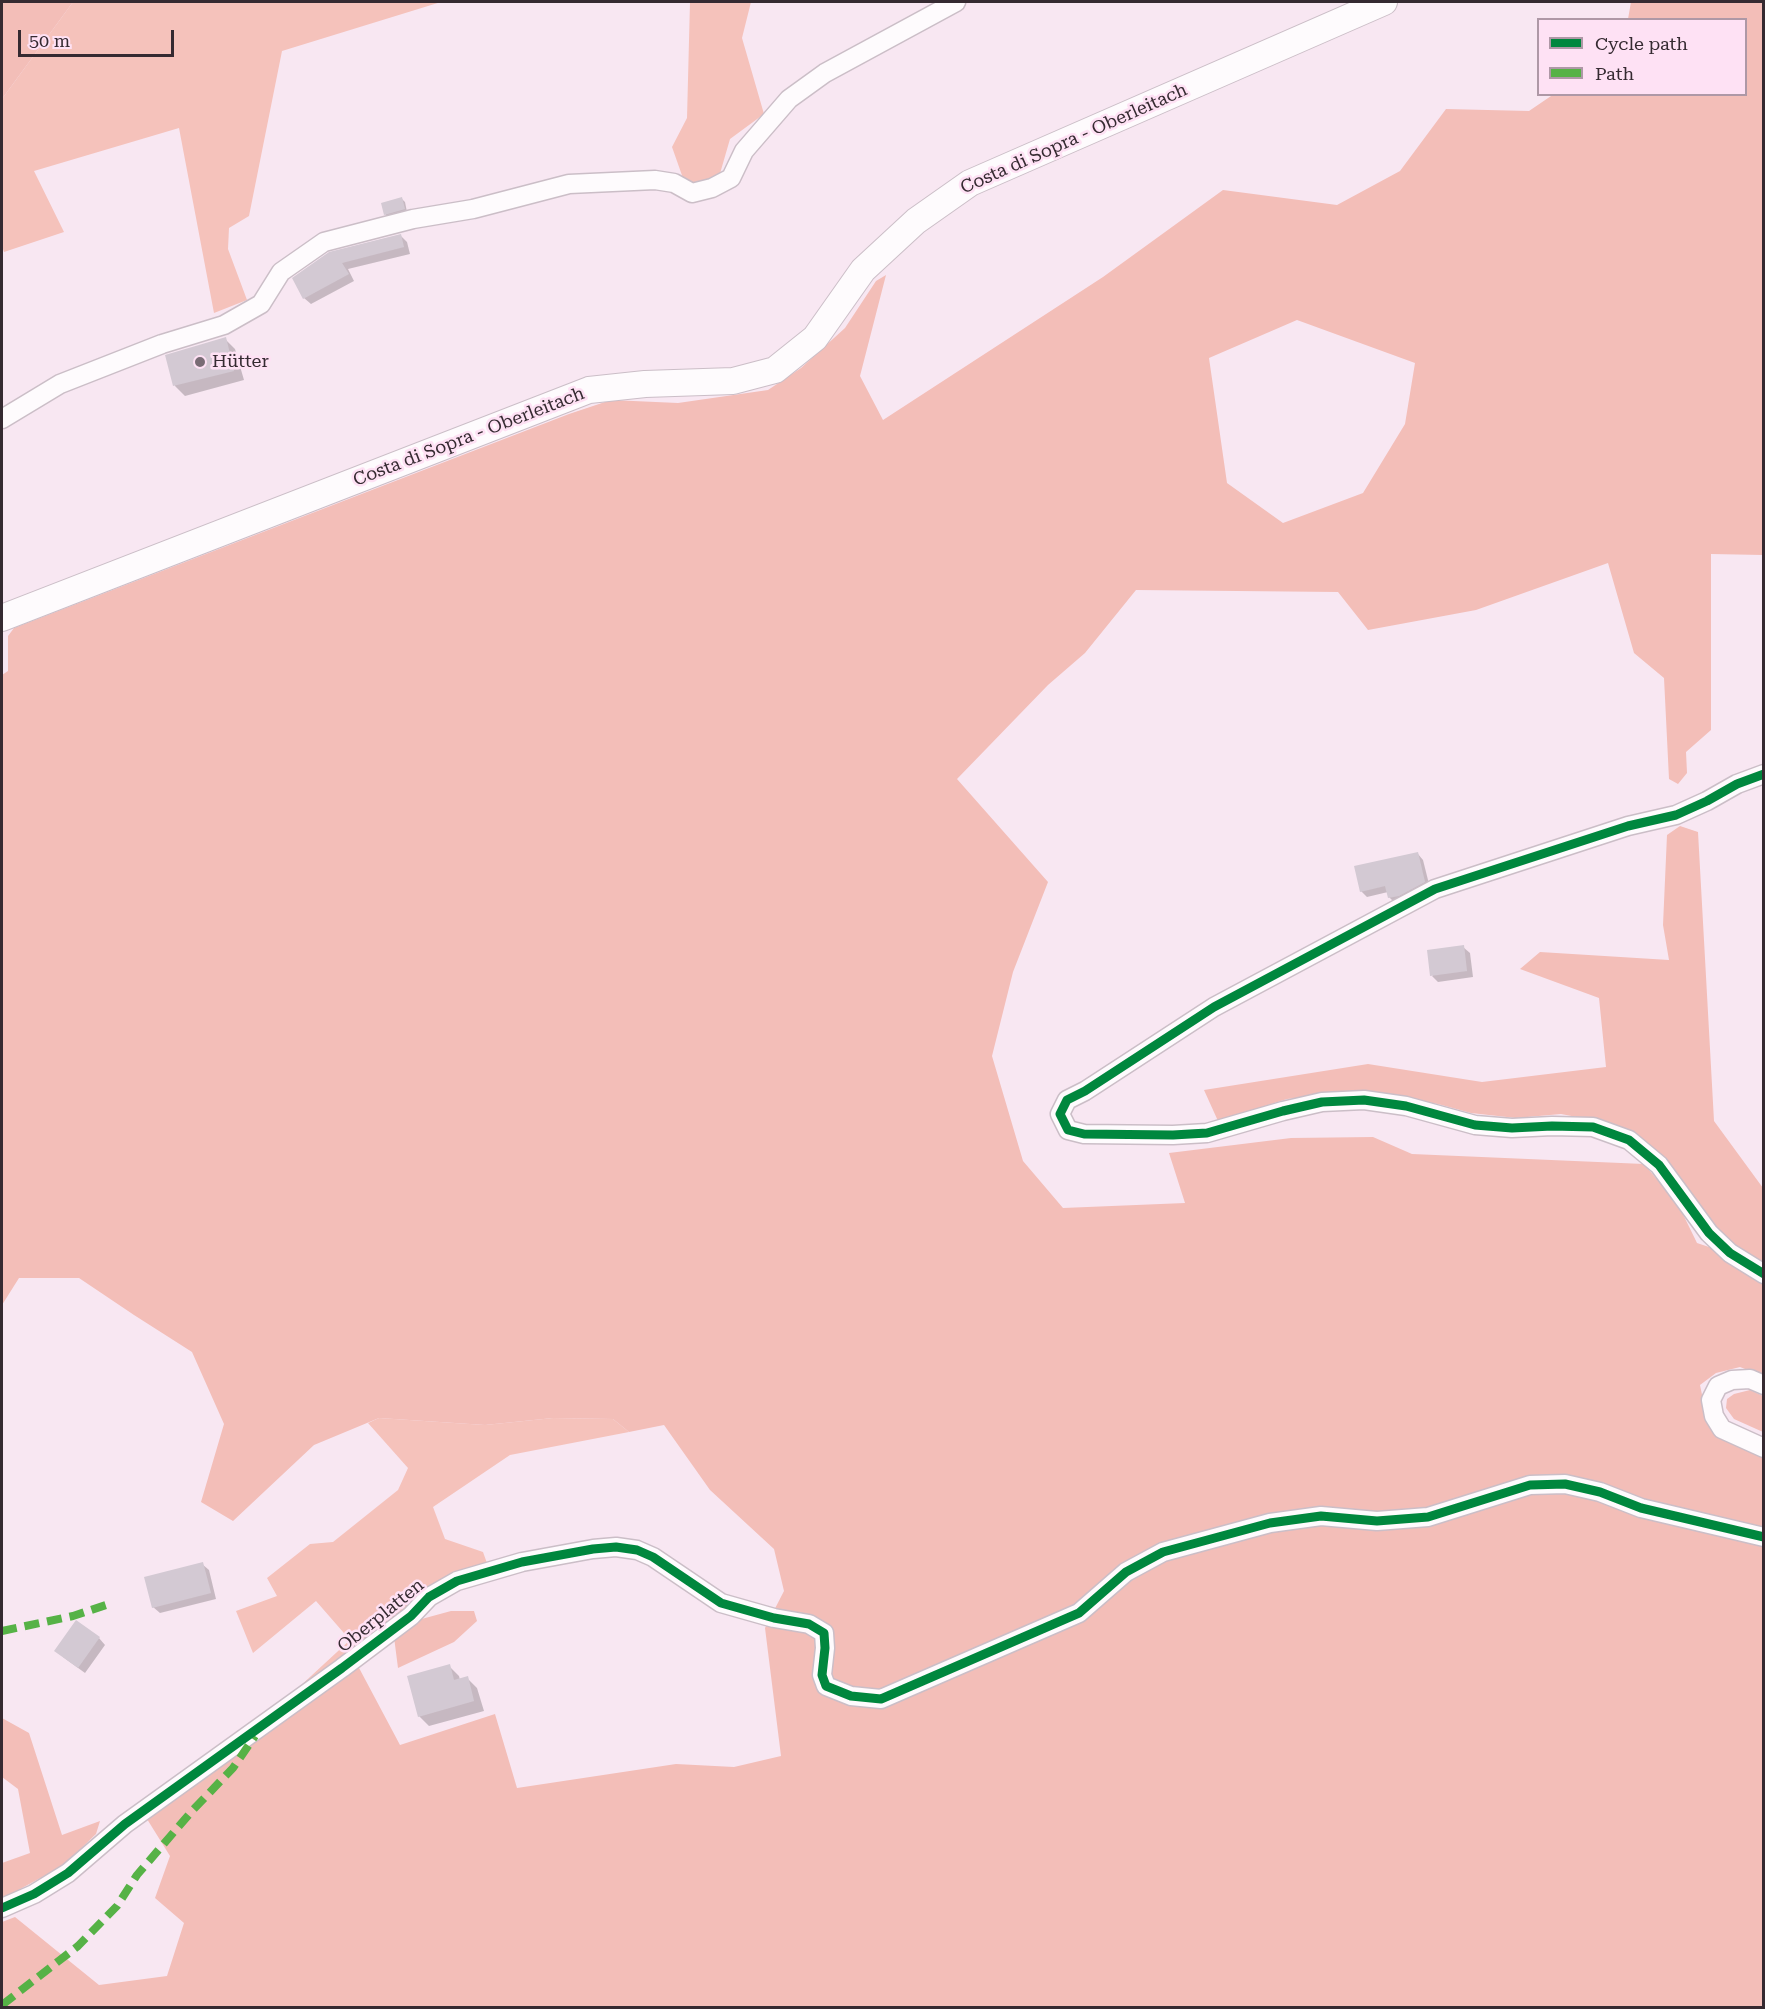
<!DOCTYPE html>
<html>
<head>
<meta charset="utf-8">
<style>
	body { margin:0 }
	#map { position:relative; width:1765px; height:2009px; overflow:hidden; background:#f8e7f2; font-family:"Roboto Serif",serif }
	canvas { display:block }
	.frame { position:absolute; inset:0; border:3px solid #352a31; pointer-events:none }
	.legend { position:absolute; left:1537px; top:18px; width:210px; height:78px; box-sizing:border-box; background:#fee1f4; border:2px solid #ae98a6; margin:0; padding:8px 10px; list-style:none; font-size:18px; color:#352a31 }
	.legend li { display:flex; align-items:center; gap:12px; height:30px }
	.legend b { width:30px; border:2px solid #ae98a6 }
	.scale { position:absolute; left:18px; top:30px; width:156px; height:27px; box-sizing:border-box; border:3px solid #352a31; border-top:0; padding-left:8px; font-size:18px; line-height:21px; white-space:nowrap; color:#352a31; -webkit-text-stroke:4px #fee1f4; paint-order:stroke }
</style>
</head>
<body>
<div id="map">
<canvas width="1765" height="2009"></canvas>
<div class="frame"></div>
<ul class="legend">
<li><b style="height:8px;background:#00873e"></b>Cycle path</li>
<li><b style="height:8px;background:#56b246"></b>Path</li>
</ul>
<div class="scale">50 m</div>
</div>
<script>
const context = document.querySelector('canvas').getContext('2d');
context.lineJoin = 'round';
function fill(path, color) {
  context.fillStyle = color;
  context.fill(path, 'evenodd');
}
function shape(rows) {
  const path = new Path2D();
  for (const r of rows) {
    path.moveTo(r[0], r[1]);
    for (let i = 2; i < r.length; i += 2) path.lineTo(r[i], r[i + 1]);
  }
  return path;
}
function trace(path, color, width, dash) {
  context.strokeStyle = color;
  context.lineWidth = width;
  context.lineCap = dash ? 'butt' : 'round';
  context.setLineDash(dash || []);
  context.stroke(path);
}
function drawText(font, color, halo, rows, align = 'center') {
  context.font = font + ' "Roboto Serif",serif';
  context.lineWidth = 5;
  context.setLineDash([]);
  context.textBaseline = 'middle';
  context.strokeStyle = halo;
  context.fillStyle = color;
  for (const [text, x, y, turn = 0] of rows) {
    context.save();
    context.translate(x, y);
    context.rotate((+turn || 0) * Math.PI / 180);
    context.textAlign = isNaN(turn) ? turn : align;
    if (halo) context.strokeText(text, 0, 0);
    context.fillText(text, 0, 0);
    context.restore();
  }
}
fill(shape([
	[73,2,441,2,282,51,249,216,229,228,228,249,247,300,214,313,179,128,34,171,64,232,4,252,2,246,2,99],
	[690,2,751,2,742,38,764,114,730,139,719,177,702,184,684,181,672,147,687,118],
	[379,1418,485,1425,553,1418,613,1419,629,1432,510,1455,433,1507,445,1539,483,1552,488,1566,445,1579,420,1593,405,1614,271,1713,350,1640,316,1601,253,1653,236,1611,277,1596,267,1578,310,1544,333,1542,398,1490,408,1468,368,1423]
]), '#f5c2bb');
fill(shape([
	[2,2,73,2,2,99],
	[1631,2,1763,2,1763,555,1711,554,1711,730,1686,752,1687,773,1678,784,1669,779,1664,678,1634,653,1608,563,1476,610,1368,630,1338,592,1136,590,1085,653,1048,685,957,779,1048,882,1013,972,992,1056,1023,1161,1063,1208,1185,1203,1169,1153,1291,1138,1373,1137,1412,1154,1644,1164,1678,1204,1697,1243,1712,1248,1763,1281,1763,1376,1740,1367,1716,1373,1700,1385,1708,1424,1728,1441,1763,1457,1763,2007,2,2007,2,1922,15,1917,99,1985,167,1976,184,1923,155,1898,170,1856,147,1819,358,1666,400,1745,495,1714,517,1788,676,1764,734,1767,781,1756,765,1628,784,1591,774,1549,710,1490,664,1425,629,1432,613,1419,553,1418,485,1425,379,1418,314,1445,233,1521,201,1502,224,1424,192,1352,134,1315,79,1278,19,1278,2,1305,2,675,8,671,8,636,14,628,569,414,611,400,678,403,768,390,801,368,845,328,876,281,886,275,860,376,883,420,1103,277,1223,190,1337,205,1400,171,1446,109,1529,111,1554,94,1746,94,1746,20,1628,19],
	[1297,320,1415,363,1405,424,1363,493,1283,523,1227,483,1209,358],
	[1680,826,1698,832,1714,1121,1763,1188,1763,1263,1752,1258,1723,1238,1603,1122,1561,1114,1516,1118,1471,1113,1438,1104,1380,1094,1340,1093,1287,1099,1218,1121,1204,1090,1368,1064,1482,1082,1606,1067,1599,998,1520,969,1540,952,1669,960,1663,925,1667,835],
	[1750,1390,1763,1396,1763,1432,1734,1419,1726,1408,1727,1399,1734,1394],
	[451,1611,474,1611,477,1621,454,1642,398,1668,394,1637,418,1620],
	[2,1718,29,1733,62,1835,100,1821,96,1834,64,1865,2,1899,2,1863,30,1853,18,1789,2,1777]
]), '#f3beb8');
fill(shape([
	[402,199,405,202,407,212,388,217,385,214],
	[400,235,407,242,410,254,348,269,354,281,311,304,304,298,294,278],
	[225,339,235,349,244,380,185,396,175,386,167,356],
	[1418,854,1423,860,1430,888,1395,903,1389,897,1388,892,1367,897,1361,891],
	[1463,947,1470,953,1473,977,1438,982,1432,976],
	[202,1564,209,1570,216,1599,160,1613,153,1607],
	[99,1638,105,1645,85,1673,63,1657],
	[449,1666,459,1676,460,1680,467,1678,477,1688,484,1711,429,1726,419,1716]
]), '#0003');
fill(shape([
	[402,197,405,209,384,215,381,203],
	[401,234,404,247,342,263,349,274,303,299,292,278,329,252],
	[226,337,234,371,173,386,165,355],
	[1418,852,1425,882,1399,896,1388,898,1385,886,1360,892,1354,866],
	[1464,945,1467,971,1430,976,1427,950],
	[203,1562,211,1593,152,1608,144,1577],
	[76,1620,100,1637,78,1668,54,1651],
	[450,1664,454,1680,468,1676,474,1701,418,1717,407,1676]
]), '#d3c9d3');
const minor = shape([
	[2,419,60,384,162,344,224,325,261,304,281,272,324,242,413,219,473,209,569,184,655,180,674,183,692,193,712,188,731,178,744,151,789,99,825,73,956,2],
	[1764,774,1737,784,1707,801,1676,815,1628,826,1435,889,1214,1007,1085,1091,1067,1100,1060,1114,1068,1130,1084,1134,1173,1135,1207,1133,1283,1111,1322,1102,1364,1100,1406,1106,1475,1125,1512,1128,1552,1126,1593,1127,1629,1140,1659,1165,1709,1233,1730,1253,1764,1274],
	[1764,1385,1750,1379,1732,1380,1718,1386,1711,1400,1714,1416,1722,1429,1764,1448],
	[2,1908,34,1894,68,1873,125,1824,342,1668,411,1616,429,1597,457,1581,522,1562,593,1549,616,1547,637,1550,653,1557,721,1603,774,1618,809,1624,824,1633,825,1648,822,1675,826,1686,851,1696,881,1699,1079,1613,1126,1572,1163,1552,1270,1523,1321,1516,1377,1521,1428,1517,1530,1485,1565,1484,1600,1492,1641,1508,1764,1537]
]);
const secondary = shape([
	[2,618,589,390,645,384,733,381,775,370,815,338,863,270,916,221,970,183,1384,2]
]);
trace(minor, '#cbbec7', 21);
trace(secondary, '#cbbec7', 28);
trace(minor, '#fefbfd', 18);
trace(secondary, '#fefbfd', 26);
trace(shape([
	[2,1631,73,1616,109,1604],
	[2,2005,78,1946,117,1906,137,1875,192,1811,233,1768,255,1736]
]), '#56b246', 8, [15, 8]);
trace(shape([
	[1764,774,1737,784,1707,801,1676,815,1628,826,1435,889,1214,1007,1085,1091,1067,1100,1060,1114,1068,1130,1084,1134,1173,1135,1207,1133,1283,1111,1322,1102,1364,1100,1406,1106,1475,1125,1512,1128,1552,1126,1593,1127,1629,1140,1659,1165,1709,1233,1730,1253,1764,1274],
	[2,1908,34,1894,68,1873,125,1824,342,1668,411,1616,429,1597,457,1581,522,1562,593,1549,616,1547,637,1550,653,1557,721,1603,774,1618,809,1624,824,1633,825,1648,822,1675,826,1686,851,1696,881,1699,1079,1613,1126,1572,1163,1552,1270,1523,1321,1516,1377,1521,1428,1517,1530,1485,1565,1484,1600,1492,1641,1508,1764,1537]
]), '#00873e', 9);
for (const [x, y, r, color] of [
	[200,362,6,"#796c75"]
]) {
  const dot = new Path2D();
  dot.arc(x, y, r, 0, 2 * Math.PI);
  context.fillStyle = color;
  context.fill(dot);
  trace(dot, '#fee1f4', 2);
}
drawText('18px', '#352a31', '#fee1f4', [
	["Costa di Sopra - Oberleitach",1074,139,-24],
	["Costa di Sopra - Oberleitach",469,437,-21],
	["Oberplatten",381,1616,-39]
]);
drawText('18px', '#352a31', '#fee1f4', [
	["Hütter",212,362]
], 'left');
</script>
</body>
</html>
